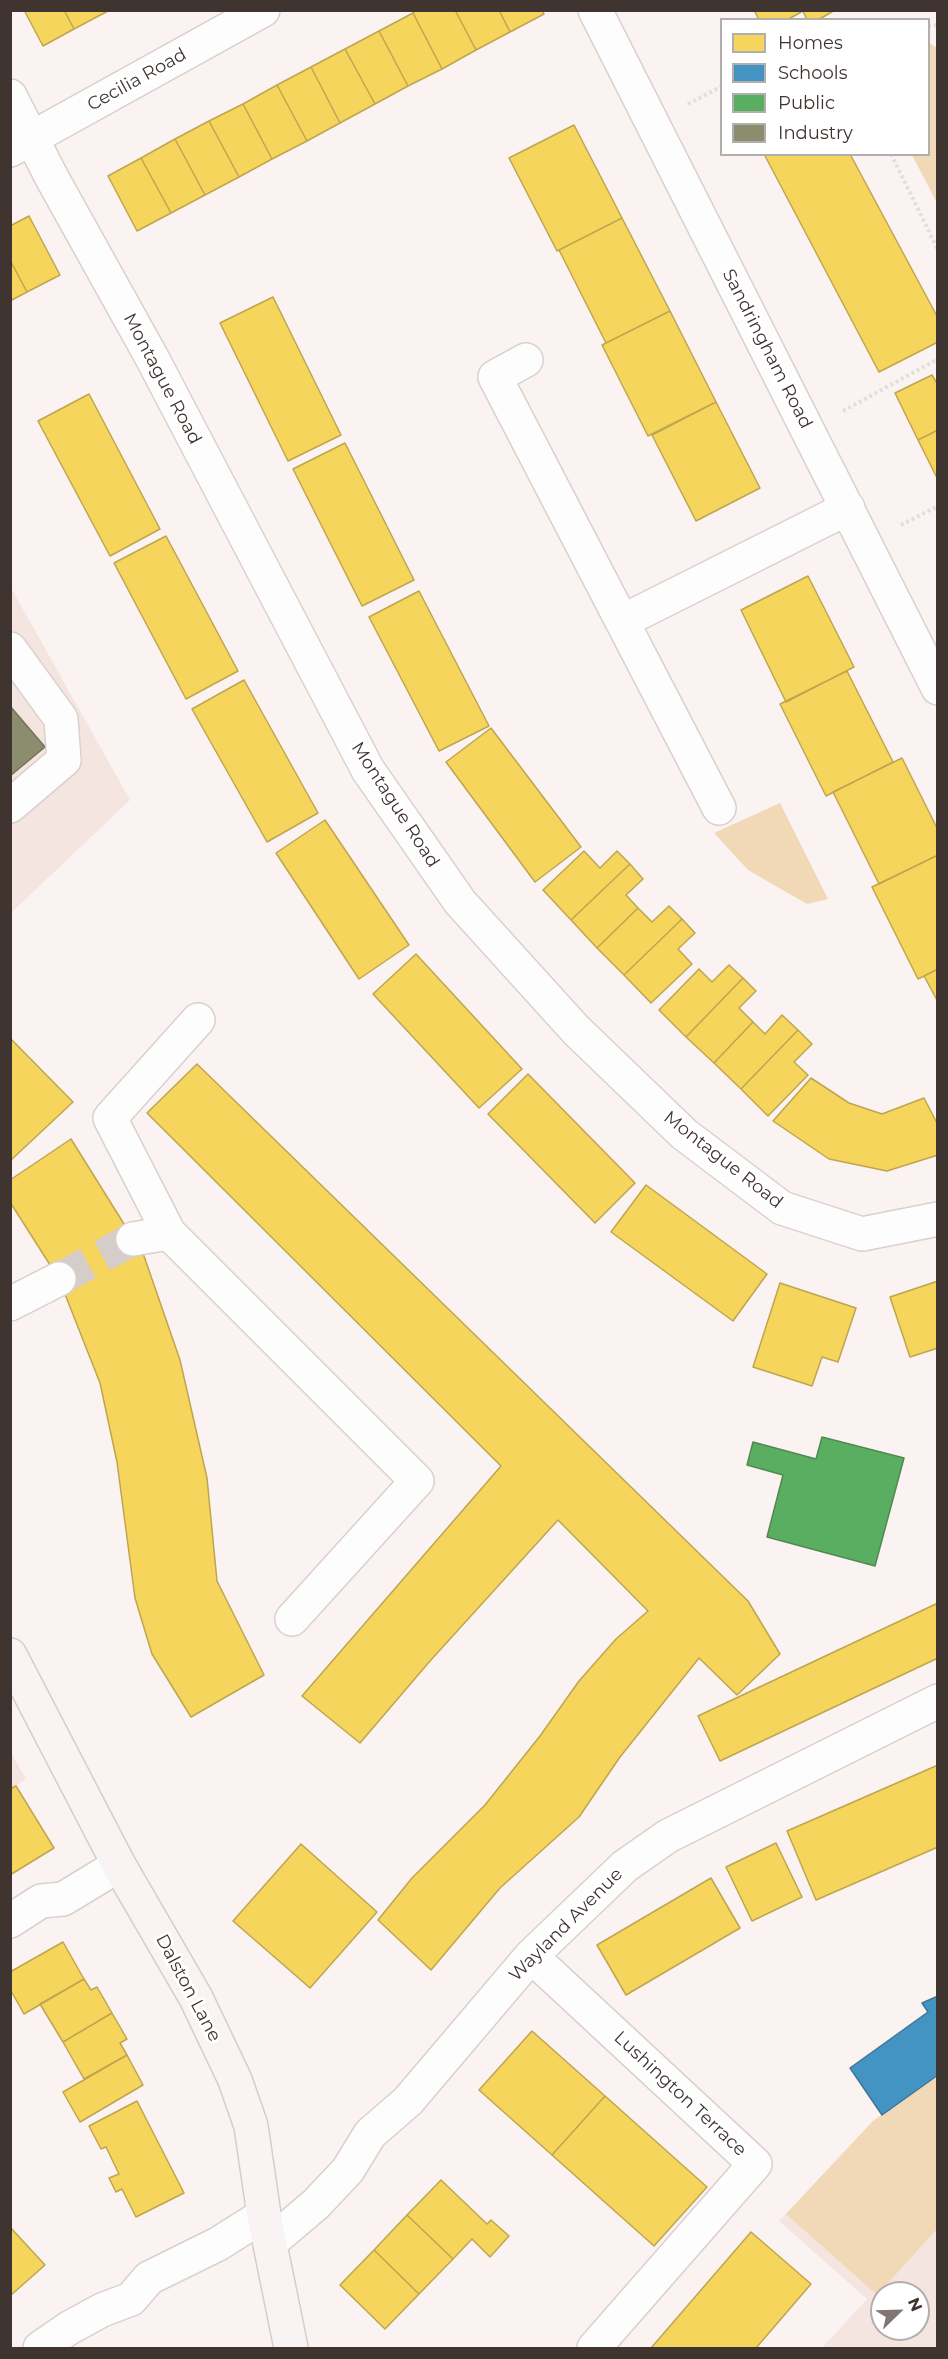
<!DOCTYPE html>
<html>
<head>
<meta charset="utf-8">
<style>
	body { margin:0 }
	#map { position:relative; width:948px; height:2359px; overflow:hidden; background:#faf3f1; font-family:Montserrat,sans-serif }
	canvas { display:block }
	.frame { position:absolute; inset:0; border:12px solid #3f3430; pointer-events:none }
	.legend { position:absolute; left:720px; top:18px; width:210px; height:138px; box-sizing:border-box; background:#fff; border:2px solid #b2aeac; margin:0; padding:8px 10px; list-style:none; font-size:18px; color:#3f3430 }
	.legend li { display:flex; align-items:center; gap:12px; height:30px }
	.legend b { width:30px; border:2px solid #b2aeac }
	.north { position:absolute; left:870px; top:2281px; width:60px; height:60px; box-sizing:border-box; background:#fff; border:2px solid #b2aeac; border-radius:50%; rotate:67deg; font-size:16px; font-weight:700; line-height:24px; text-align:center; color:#3f3430 }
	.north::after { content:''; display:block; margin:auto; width:21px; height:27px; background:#807774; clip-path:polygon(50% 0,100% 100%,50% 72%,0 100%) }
</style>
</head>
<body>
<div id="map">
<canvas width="948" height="2359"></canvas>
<div class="frame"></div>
<ul class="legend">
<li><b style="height:16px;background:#f6d55c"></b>Homes</li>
<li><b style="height:16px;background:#4393c3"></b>Schools</li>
<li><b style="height:16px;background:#5aae61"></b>Public</li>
<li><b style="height:16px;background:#8c8c6e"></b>Industry</li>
</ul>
<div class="north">N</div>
</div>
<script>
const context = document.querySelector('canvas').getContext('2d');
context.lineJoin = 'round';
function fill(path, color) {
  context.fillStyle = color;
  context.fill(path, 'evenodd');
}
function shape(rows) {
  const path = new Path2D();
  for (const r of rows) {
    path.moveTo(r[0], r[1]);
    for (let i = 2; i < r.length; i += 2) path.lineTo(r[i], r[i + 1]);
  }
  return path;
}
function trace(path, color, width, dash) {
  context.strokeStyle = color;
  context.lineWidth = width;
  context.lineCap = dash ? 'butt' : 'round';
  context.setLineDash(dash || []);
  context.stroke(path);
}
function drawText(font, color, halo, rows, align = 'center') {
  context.font = font + ' Montserrat,sans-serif';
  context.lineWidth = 6;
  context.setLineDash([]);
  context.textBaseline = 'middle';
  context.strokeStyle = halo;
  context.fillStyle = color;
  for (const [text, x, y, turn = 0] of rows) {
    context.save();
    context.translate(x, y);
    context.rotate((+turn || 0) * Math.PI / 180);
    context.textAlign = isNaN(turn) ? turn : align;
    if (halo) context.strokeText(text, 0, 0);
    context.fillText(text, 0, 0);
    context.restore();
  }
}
fill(shape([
	[10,586,130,800,11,913,10,913],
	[10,1751,26,1779,11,1789,10,1789],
	[937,2075,937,2348,822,2348,867,2299,779,2221,873,2121],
	[882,2293,918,2293,918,2329,882,2329]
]), '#f4e5e0');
fill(shape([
	[929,43,937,48,937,203,912,155,928,154],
	[780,803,828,899,807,904,748,870,714,833],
	[937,2075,937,2229,877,2295,786,2214,873,2121]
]), '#f1d9b7');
const homes = shape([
	[24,10,64,10,74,29,43,46,24,10],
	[64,10,108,10,108,11,74,29,64,10],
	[417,10,455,10,476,50,442,69,413,13,417,10],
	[455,10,499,10,510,32,476,50,455,10],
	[499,10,542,10,544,14,510,32,499,10],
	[754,10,835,10,818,20,807,20,803,11,787,20,759,20,754,10],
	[413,13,442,69,408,86,379,31,413,13],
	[379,31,408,86,375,104,345,49,379,31],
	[345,49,375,104,340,123,311,67,345,49],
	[311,67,340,123,307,141,277,85,311,67],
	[277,85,307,141,272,159,243,104,277,85],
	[243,104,272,159,239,177,209,121,243,104],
	[209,121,239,177,205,195,175,139,209,121],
	[574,125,622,218,557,251,509,158,574,125],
	[175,139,205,195,171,213,141,158,175,139],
	[764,154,850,154,938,318,938,342,879,372,764,154],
	[141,158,171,213,137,231,108,176,141,158],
	[29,216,60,275,27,292,10,260,10,226,29,216],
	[622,218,670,311,606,343,559,250,622,218],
	[10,260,27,292,10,301,10,260],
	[273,297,341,435,288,461,220,323,273,297],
	[670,311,716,402,648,436,602,345,670,311],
	[932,375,938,385,938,430,918,440,895,393,932,375],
	[89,394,160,529,110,556,38,421,89,394],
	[716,402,760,488,696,521,652,435,716,402],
	[938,430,938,480,918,440,938,430],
	[345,443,414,580,362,606,293,469,345,443],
	[166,536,238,671,186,699,114,563,166,536],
	[808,576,854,667,786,702,741,610,808,576],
	[419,591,489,726,439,751,369,617,419,591],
	[847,671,893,762,826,796,780,704,847,671],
	[244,680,318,813,267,842,192,709,244,680],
	[491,728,581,847,535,882,446,762,491,728],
	[902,758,938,830,938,855,879,884,833,792,902,758],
	[325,820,409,945,359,979,276,853,325,820],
	[584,851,600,868,617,851,630,864,571,920,543,890,584,851],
	[938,855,938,969,918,979,872,887,938,855],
	[630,864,643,879,626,895,638,908,597,948,571,920,630,864],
	[669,906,682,919,624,975,597,948,638,908,652,922,669,906],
	[682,919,695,933,678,949,692,964,651,1003,624,975,682,919],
	[416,954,522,1069,479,1108,373,994,416,954],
	[729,965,743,978,686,1037,659,1010,699,969,712,982,729,965],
	[938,969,938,1002,924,976,938,969],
	[743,978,756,991,739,1008,753,1022,714,1063,686,1037,743,978],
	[782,1015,798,1030,741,1089,714,1063,753,1022,765,1034,782,1015],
	[798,1030,812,1044,794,1062,808,1075,768,1116,741,1089,798,1030],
	[10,1038,73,1102,10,1161,10,1038],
	[197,1064,748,1601,780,1654,737,1695,699,1658,620,1757,579,1817,500,1888,431,1970,378,1920,412,1878,485,1805,540,1736,579,1681,616,1639,648,1611,558,1520,430,1661,360,1743,302,1696,501,1466,147,1113,197,1064],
	[528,1074,635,1183,595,1223,488,1114,528,1074],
	[811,1078,849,1103,882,1114,924,1098,938,1125,938,1155,887,1171,829,1159,773,1121,811,1078],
	[71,1139,144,1256,180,1360,207,1478,217,1581,264,1675,191,1717,152,1654,135,1598,117,1462,100,1383,59,1279,10,1202,10,1180,71,1139],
	[646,1185,767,1274,733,1321,611,1232,646,1185],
	[938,1281,938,1348,910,1357,890,1297,938,1281],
	[780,1283,856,1308,838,1362,822,1357,812,1386,753,1367,780,1283],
	[938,1603,938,1658,720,1761,698,1716,938,1603],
	[938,1765,938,1847,816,1900,787,1831,938,1765],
	[16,1786,54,1848,10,1875,10,1789,16,1786],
	[776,1843,802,1897,752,1921,726,1867,776,1843],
	[301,1844,377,1912,310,1988,233,1921,301,1844],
	[711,1878,740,1928,626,1995,597,1945,711,1878],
	[63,1942,84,1979,24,2014,10,1989,10,1972,63,1942],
	[84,1979,91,1990,97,1987,112,2013,63,2042,40,2004,84,1979],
	[112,2013,127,2039,120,2043,127,2055,84,2079,63,2042,112,2013],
	[532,2031,605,2096,552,2155,479,2090,532,2031],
	[127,2055,143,2085,80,2122,63,2092,127,2055],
	[605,2096,707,2187,654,2246,552,2155,605,2096],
	[137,2101,184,2193,136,2217,122,2189,116,2192,109,2178,119,2174,106,2147,101,2149,89,2126,137,2101],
	[441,2180,487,2224,491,2220,509,2236,490,2257,472,2239,453,2259,407,2215,441,2180],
	[407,2215,453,2259,419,2294,374,2250,407,2215],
	[10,2227,45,2265,10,2296,10,2227],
	[751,2232,811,2284,756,2348,651,2348,751,2232],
	[374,2250,419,2294,385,2329,340,2285,374,2250]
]);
fill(homes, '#f6d55c');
trace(homes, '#bfa54f', 1.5);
const schools = shape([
	[938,1996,938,2075,882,2115,850,2068,928,2012,922,2003,938,1996]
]);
fill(schools, '#4393c3');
trace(schools, '#427697', 1.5);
const public = shape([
	[822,1437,904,1458,875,1566,767,1537,783,1475,747,1465,753,1442,816,1459,822,1437]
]);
fill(public, '#5aae61');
trace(public, '#528952', 1.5);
const industry = shape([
	[10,706,45,747,10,776,10,706]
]);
fill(industry, '#8c8c6e');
trace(industry, '#75725b', 1.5);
trace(shape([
	[59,1279,133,1239]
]), '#d5cdca', 33, [33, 16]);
const minor = shape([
	[595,10,938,688],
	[10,96,52,178,151,356,368,770,460,902,576,1030,684,1134,782,1208,862,1234,938,1219],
	[10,150,263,10],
	[526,360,495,377,719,808],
	[623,621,848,508],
	[10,649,61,719,64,760,10,806],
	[198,1020,110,1118,169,1233,417,1481,292,1619],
	[133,1239,169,1233],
	[10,1304,59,1279],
	[10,1921,41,1901,63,1899,119,1865],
	[531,1956,755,2164,594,2348],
	[270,2243,316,2204,348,2170,370,2134,408,2101,531,1956,625,1866,668,1836,938,1701],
	[40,2348,69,2328,102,2310,131,2299,149,2278,218,2244,264,2215]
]);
const major = shape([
	[10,1655,119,1865,196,1998,235,2080,251,2126,264,2215,291,2348]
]);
trace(minor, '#dad0ce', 36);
trace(major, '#d3cecd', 36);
trace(shape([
	[928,26,938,25],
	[688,104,722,86],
	[891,154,938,250],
	[843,411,938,359],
	[901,525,938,506]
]), '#e1dfde', 4, [3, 3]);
trace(minor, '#fefdfd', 33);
trace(major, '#f9f3f3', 33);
drawText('18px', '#3f3430', '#fff', [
	["Cecilia Road",137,80,-29],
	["Sandringham Road",767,349,63],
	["Montague Road",162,379,62],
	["Montague Road",395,805,57],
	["Montague Road",723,1160,38],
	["Wayland Avenue",566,1925,-45],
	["Dalston Lane",188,1988,62],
	["Lushington Terrace",680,2094,43]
]);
</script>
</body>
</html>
